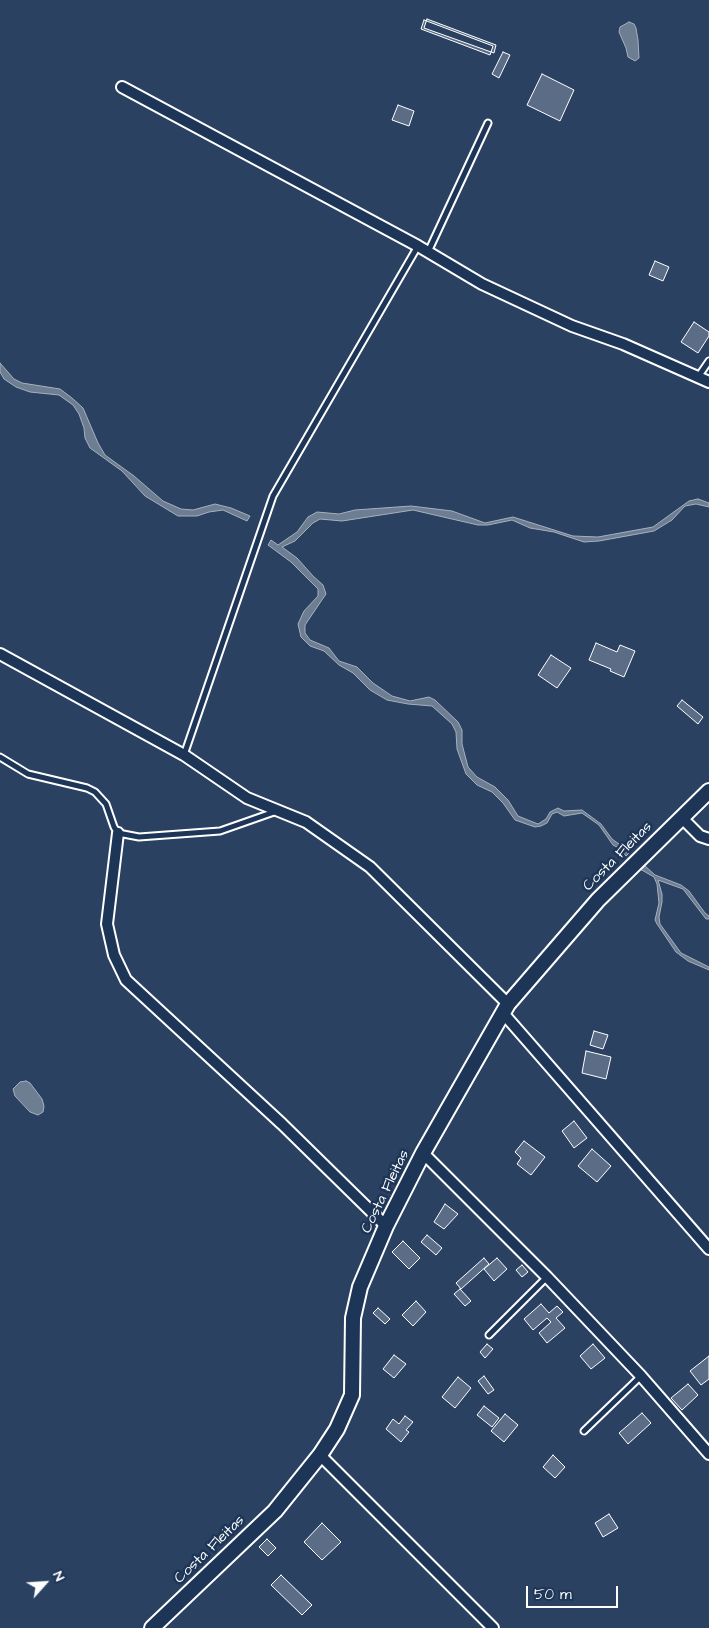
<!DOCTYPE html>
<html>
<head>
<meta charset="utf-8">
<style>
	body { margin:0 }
	#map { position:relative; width:709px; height:1628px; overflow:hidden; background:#2a4161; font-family:"Architects Daughter",sans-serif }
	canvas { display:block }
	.north { position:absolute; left:20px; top:1558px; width:50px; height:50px; -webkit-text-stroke:4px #1d3557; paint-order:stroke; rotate:64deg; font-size:14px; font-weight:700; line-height:20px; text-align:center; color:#fff }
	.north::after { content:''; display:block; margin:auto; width:18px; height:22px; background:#fff; clip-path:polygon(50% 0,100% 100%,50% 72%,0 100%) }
	.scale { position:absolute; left:526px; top:1586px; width:92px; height:22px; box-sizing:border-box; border:2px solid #fff; border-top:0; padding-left:6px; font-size:15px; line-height:18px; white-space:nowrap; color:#fff; -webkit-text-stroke:4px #1d3557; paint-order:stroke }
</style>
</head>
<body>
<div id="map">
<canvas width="709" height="1628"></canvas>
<div class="north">N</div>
<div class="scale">50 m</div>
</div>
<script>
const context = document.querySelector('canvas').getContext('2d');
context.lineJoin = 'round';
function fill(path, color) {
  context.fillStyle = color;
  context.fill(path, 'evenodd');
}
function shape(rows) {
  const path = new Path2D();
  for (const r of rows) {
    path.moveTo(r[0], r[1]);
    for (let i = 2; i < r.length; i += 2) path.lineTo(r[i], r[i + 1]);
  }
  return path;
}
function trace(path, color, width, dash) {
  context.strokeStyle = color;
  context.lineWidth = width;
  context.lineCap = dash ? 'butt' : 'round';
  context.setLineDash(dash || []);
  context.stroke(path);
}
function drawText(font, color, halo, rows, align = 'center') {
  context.font = font + ' "Architects Daughter",sans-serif';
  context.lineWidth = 5;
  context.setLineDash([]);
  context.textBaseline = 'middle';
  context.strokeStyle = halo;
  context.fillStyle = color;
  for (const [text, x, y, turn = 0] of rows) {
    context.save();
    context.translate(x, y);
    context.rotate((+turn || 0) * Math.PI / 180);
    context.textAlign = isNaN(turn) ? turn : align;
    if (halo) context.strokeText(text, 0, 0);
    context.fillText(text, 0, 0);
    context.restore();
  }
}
const water = shape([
	[629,22,634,24,636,28,638,40,639,58,635,61,628,57,626,48,619,32,620,27,629,22],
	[0,363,14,379,22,383,60,389,72,398,83,408,98,443,105,455,134,476,163,501,181,509,193,510,215,504,231,508,250,516,247,521,223,510,209,512,197,516,178,516,145,496,122,471,90,448,85,438,84,428,79,414,73,405,59,395,30,392,16,387,4,379,0,372,0,363],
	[698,499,709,503,709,507,696,504,685,506,672,520,654,531,599,541,584,542,554,532,530,528,512,520,488,525,478,525,413,510,342,521,320,519,313,523,295,541,282,547,297,558,313,576,323,585,326,594,305,625,305,633,310,640,329,648,339,661,357,667,373,683,392,696,410,701,429,697,435,700,458,722,462,730,462,744,468,767,477,777,495,787,508,800,518,816,538,824,546,819,550,812,558,808,564,811,582,810,601,824,612,839,630,852,626,856,619,848,613,845,599,825,582,813,564,816,557,812,552,814,547,823,541,826,535,827,515,820,503,803,492,792,477,785,466,774,457,749,456,732,452,724,432,706,408,704,387,700,370,690,353,673,339,665,324,651,310,646,301,637,298,624,304,611,318,596,318,589,291,562,268,545,271,540,278,545,297,532,308,517,317,512,339,514,355,510,411,506,452,511,485,523,513,517,573,536,598,537,653,527,689,501,698,499],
	[644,865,655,875,681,885,689,891,705,913,709,916,709,919,706,919,683,889,658,880,662,894,662,902,659,917,660,924,681,953,709,967,709,970,688,961,676,952,657,924,655,920,659,903,657,884,654,877,640,869,644,865],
	[26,1081,30,1083,42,1099,44,1106,43,1112,38,1115,30,1112,15,1096,13,1089,20,1082,26,1081]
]);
fill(water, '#6d7d92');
trace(water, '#a7b1be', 1);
const building = shape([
	[427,19,496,45,494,53,424,28,427,19],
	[424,20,493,46,490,55,421,29,424,20],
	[503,52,510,55,499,78,492,74,503,52],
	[542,74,574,90,560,121,527,105,542,74],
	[398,105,414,111,409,126,392,120,398,105],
	[655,261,669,267,663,281,649,275,655,261],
	[694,322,709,332,709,336,698,353,681,342,694,322],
	[596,643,617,652,620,645,635,651,624,677,610,671,611,669,589,660,596,643],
	[551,655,571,668,557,688,538,675,551,655],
	[682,700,703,717,698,724,677,706,682,700],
	[594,1031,608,1035,603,1049,590,1045,594,1031],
	[586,1051,611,1057,606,1079,582,1073,586,1051],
	[574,1121,587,1138,574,1148,562,1131,574,1121],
	[524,1141,545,1157,531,1175,517,1164,521,1158,515,1152,524,1141],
	[592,1149,611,1166,597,1182,578,1166,592,1149],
	[445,1204,458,1214,444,1229,434,1222,445,1204],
	[427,1235,442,1248,436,1255,421,1242,427,1235],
	[403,1241,420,1258,409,1269,392,1252,403,1241],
	[484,1258,489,1264,461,1289,456,1283,484,1258],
	[497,1258,507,1269,494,1281,484,1269,497,1258],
	[522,1265,528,1272,522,1277,516,1270,522,1265],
	[460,1289,471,1301,465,1306,454,1294,460,1289],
	[416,1301,426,1312,413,1326,402,1315,416,1301],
	[541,1304,549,1313,557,1306,563,1312,556,1318,565,1328,547,1343,539,1333,551,1322,547,1318,533,1330,524,1319,541,1304],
	[378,1308,390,1319,385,1324,373,1313,378,1308],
	[487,1344,493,1349,485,1358,480,1352,487,1344],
	[593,1344,605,1358,591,1369,580,1356,593,1344],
	[394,1355,406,1364,394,1378,383,1369,394,1355],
	[709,1356,709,1379,701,1385,690,1371,709,1356],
	[484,1376,494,1390,488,1394,478,1381,484,1376],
	[458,1377,471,1388,455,1408,442,1397,458,1377],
	[688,1384,698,1395,682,1410,671,1398,688,1384],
	[484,1406,499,1418,492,1427,477,1415,484,1406],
	[642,1413,651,1423,628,1444,619,1433,642,1413],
	[505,1414,518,1425,504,1442,491,1431,505,1414],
	[405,1416,413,1422,406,1430,409,1432,401,1442,386,1429,393,1419,399,1424,405,1416],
	[553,1455,565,1467,555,1478,543,1467,553,1455],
	[609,1514,618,1528,603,1537,595,1523,609,1514],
	[322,1523,341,1542,322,1560,304,1542,322,1523],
	[267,1539,276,1548,268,1556,259,1547,267,1539],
	[281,1575,312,1605,302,1615,271,1585,281,1575]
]);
fill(building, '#5b6c86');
trace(building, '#fff', 1);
const service = shape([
	[428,252,488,123],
	[698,377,709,361],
	[184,755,273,496,418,246],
	[0,757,28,774,87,788,95,792,106,804,114,827,118,833,139,837,220,831,277,811],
	[489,1335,547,1277],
	[584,1431,641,1376]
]);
const minor = shape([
	[122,87,418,246,482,284,572,326,623,344,709,382],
	[0,654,184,755,247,798,306,822,370,867,508,1004],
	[681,817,700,836,709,839],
	[118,833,107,924,114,955,126,980,282,1124,386,1226],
	[503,1013,709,1249],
	[423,1153,547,1277,641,1376,709,1454],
	[320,1455,493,1628]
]);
const secondary = shape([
	[152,1628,275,1511,320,1455,337,1429,352,1395,353,1318,360,1287,386,1226,423,1153,508,1004,598,900,709,791]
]);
trace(service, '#fff', 9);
trace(minor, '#fff', 14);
trace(secondary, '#fff', 18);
trace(service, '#1d3557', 5);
trace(minor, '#1d3557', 10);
trace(secondary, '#1d3557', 14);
drawText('15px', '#fff', '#1d3557', [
	["Costa Fleitas",618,857,-45],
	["Costa Fleitas",386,1192,-64],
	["Costa Fleitas",210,1550,-44]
]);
</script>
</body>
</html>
